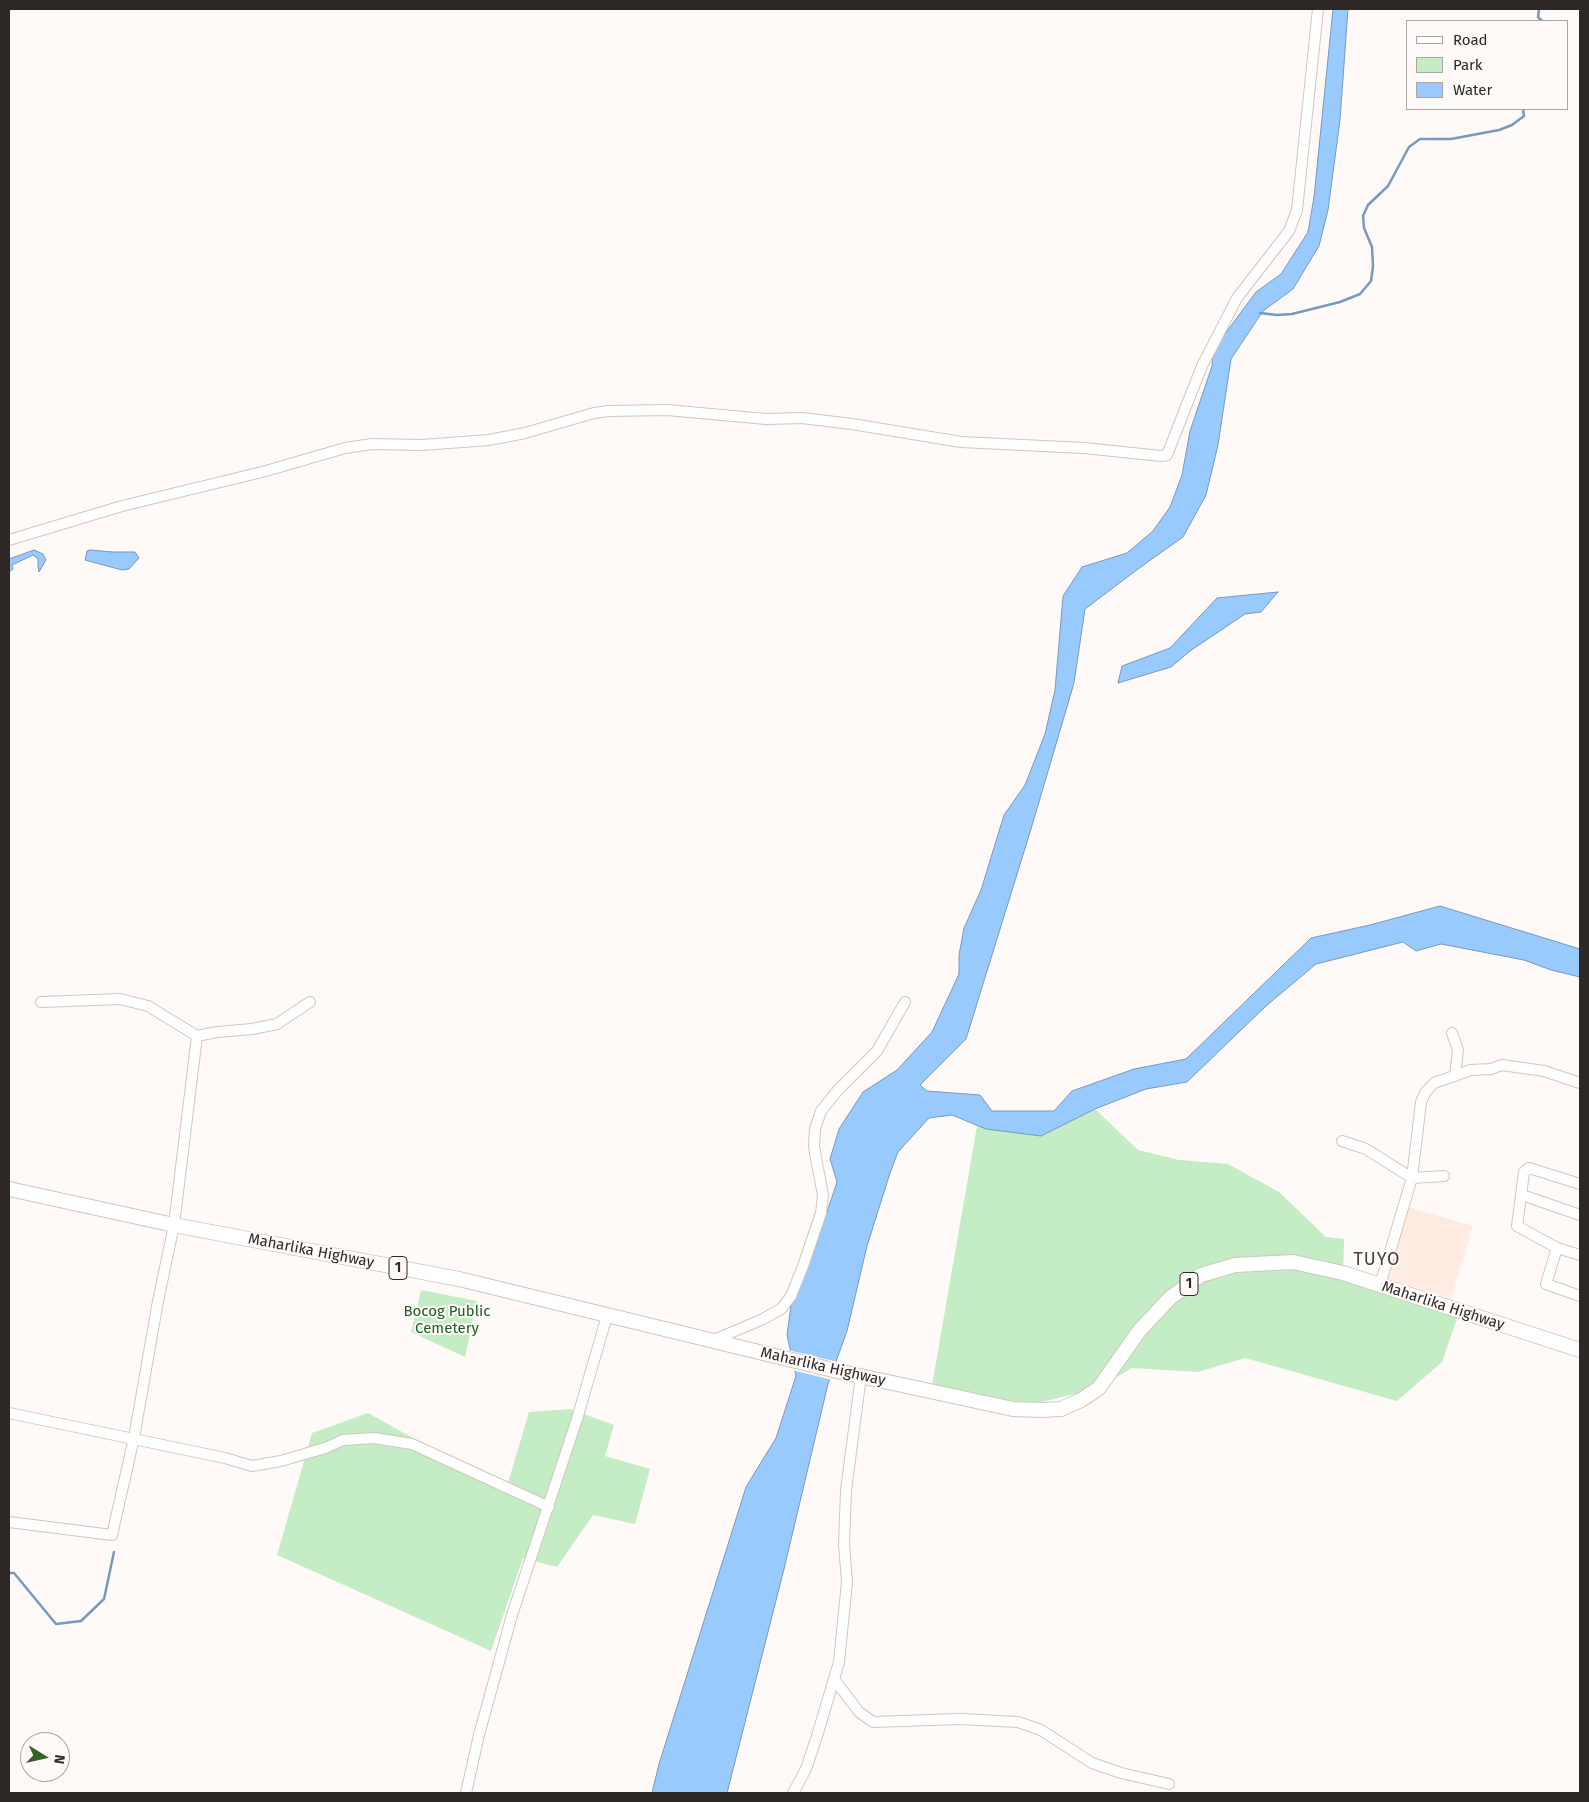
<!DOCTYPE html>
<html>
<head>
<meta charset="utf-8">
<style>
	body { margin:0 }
	#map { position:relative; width:1589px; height:1802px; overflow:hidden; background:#fffaf7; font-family:"Fira Sans",sans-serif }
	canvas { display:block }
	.frame { position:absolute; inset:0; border:10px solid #2d2826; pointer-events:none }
	.legend { position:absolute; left:1406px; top:20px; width:162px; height:90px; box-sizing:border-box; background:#fffaf7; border:1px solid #aba6a3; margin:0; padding:6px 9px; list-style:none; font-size:15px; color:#2d2826 }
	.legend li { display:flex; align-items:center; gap:10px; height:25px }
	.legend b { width:25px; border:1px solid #aba6a3 }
	.north { position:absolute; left:20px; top:1732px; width:50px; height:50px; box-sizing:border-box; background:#fffaf7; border:1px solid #aba6a3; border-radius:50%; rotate:99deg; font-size:14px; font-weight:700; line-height:20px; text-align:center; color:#2d2826 }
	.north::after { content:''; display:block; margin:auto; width:18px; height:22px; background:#346323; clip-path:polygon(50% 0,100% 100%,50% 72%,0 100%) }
</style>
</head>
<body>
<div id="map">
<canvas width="1589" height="1802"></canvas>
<div class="frame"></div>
<ul class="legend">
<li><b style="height:6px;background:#fff"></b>Road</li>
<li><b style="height:14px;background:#c4ecc5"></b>Park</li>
<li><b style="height:14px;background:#98cafd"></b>Water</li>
</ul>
<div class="north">N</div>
</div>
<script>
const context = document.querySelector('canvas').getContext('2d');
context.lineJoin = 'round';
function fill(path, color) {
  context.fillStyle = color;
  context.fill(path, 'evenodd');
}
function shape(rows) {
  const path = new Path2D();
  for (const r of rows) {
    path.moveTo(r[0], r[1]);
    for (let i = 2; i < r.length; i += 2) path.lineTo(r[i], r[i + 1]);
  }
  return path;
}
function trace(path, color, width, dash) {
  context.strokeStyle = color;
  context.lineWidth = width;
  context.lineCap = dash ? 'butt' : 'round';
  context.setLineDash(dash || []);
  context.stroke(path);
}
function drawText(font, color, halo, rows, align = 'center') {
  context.font = font + ' "Fira Sans",sans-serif';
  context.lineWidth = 4;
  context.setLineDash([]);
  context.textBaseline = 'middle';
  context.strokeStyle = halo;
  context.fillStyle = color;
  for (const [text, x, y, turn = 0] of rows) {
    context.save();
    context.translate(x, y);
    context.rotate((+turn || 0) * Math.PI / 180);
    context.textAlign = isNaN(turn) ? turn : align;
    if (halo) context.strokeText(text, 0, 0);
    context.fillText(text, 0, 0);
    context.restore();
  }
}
fill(shape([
	[1404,1206,1473,1226,1451,1299,1382,1277]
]), '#ffebe1');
fill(shape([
	[1095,1109,1138,1150,1179,1160,1228,1164,1279,1192,1326,1237,1344,1239,1343,1273,1458,1316,1442,1362,1397,1401,1245,1358,1198,1372,1132,1368,1099,1388,1013,1409,931,1391,977,1126,1041,1136],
	[421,1290,477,1301,465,1357,411,1332],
	[570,1409,614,1425,605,1456,650,1469,635,1524,593,1515,557,1567,523,1558,491,1651,277,1555,312,1433,368,1413,449,1458,508,1483,529,1412]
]), '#c4ecc5');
const water = shape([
	[1333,9,1348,9,1340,120,1328,210,1319,246,1293,289,1263,311,1231,359,1218,445,1206,495,1183,537,1142,566,1085,609,1074,683,1031,829,966,1039,920,1085,927,1091,980,1095,992,1111,1054,1111,1072,1091,1134,1069,1186,1059,1311,938,1370,925,1440,906,1580,949,1580,977,1551,970,1524,960,1441,944,1416,951,1403,942,1316,964,1266,1006,1187,1082,1146,1089,1095,1109,1041,1136,986,1129,952,1115,929,1118,898,1152,890,1173,867,1246,847,1331,828,1384,784,1569,727,1793,652,1793,659,1764,746,1487,776,1438,796,1376,787,1335,791,1306,814,1251,837,1182,830,1159,839,1129,863,1092,897,1070,932,1032,959,974,959,955,964,928,981,890,1004,815,1025,785,1045,734,1055,690,1063,596,1082,567,1127,553,1153,531,1170,507,1182,475,1190,431,1212,366,1213,350,1256,292,1281,274,1308,232,1314,197,1333,9],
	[34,550,43,554,46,560,39,572,38,566,38,559,33,555,12,565,13,569,9,572,9,559,34,550],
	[90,550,113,552,135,552,139,558,129,569,122,570,85,560,87,551,90,550],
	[1278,592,1261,612,1245,614,1190,651,1171,667,1118,683,1122,666,1170,648,1217,598,1278,592]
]);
fill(water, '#98cafd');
trace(water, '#7899bc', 1);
fill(shape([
	[788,1350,838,1362,832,1380,792,1370]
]), '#fffaf7');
trace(shape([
	[1539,9,1538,17,1542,21],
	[1260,313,1277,315,1292,314,1340,302,1360,294,1371,281,1373,266,1372,247,1364,228,1363,216,1368,205,1388,186,1409,147,1420,139,1451,139,1499,130,1512,125,1524,116,1523,109],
	[9,1573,14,1573,56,1624,81,1621,104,1599,114,1552]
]), '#7899bc', 2.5);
const minor = shape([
	[9,540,122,506,266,471,345,448,372,444,422,445,489,440,525,433,594,413,609,411,667,410,766,419,802,418,852,424,961,442,1084,448,1161,456,1167,455,1202,366,1237,298,1289,231,1297,210,1318,9],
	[41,1002,120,999,148,1006,197,1036,217,1032,252,1029,277,1024,310,1002],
	[1452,1033,1458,1050,1455,1076],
	[1342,1141,1366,1149,1412,1178,1444,1176],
	[1580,1184,1529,1168,1524,1172,1517,1226,1557,1248,1580,1255],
	[1522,1195,1580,1215],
	[1557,1248,1546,1284,1580,1296],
	[1380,1285,1412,1178,1421,1102,1425,1093,1434,1083,1471,1070,1491,1069,1502,1065,1544,1071,1580,1083],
	[711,1341,761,1320,781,1309,791,1296,803,1266,821,1213,823,1195,814,1147,815,1129,821,1111,838,1090,877,1051,905,1002],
	[9,1413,225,1458,252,1466,281,1461,325,1448,343,1440,374,1438,412,1444,549,1507],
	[9,1522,112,1535,134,1438,158,1301,174,1225,197,1036],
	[834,1679,859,1712,873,1722,960,1719,1018,1722,1041,1730,1092,1763,1121,1773,1169,1784],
	[466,1793,479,1735,512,1615,577,1419,607,1316],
	[793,1793,806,1769,817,1736,839,1662,847,1582,844,1544,846,1490,861,1376]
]);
const highway = shape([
	[9,1189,174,1225,459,1279,837,1371,1013,1409,1041,1410,1061,1409,1081,1400,1099,1388,1139,1331,1170,1298,1201,1275,1235,1265,1293,1262,1343,1273,1580,1350]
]);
trace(minor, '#d2c6c0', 12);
trace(highway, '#d2c6c0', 16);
trace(minor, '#fff', 10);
trace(highway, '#fff', 14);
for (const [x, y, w] of [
	[398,1268,18],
	[1189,1284,18]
]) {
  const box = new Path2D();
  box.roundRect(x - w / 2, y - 11.5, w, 23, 4);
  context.fillStyle = '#fffaf7';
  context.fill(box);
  trace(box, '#2d2826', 1);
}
drawText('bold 14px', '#2d2826', null, [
	["1",398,1268],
	["1",1189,1284]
]);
drawText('15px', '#2d2826', '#fffaf7', [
	["Maharlika Highway",311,1251,11],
	["Maharlika Highway",1443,1306,18],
	["Maharlika Highway",823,1367,13]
]);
drawText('15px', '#1a5e23', '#fffaf7', [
	["Bocog Public",447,1312],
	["Cemetery",447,1329]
]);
context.letterSpacing = '1px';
drawText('18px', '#473d39', '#fffaf7', [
	["TUYO",1377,1260]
]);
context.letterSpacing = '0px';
</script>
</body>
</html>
